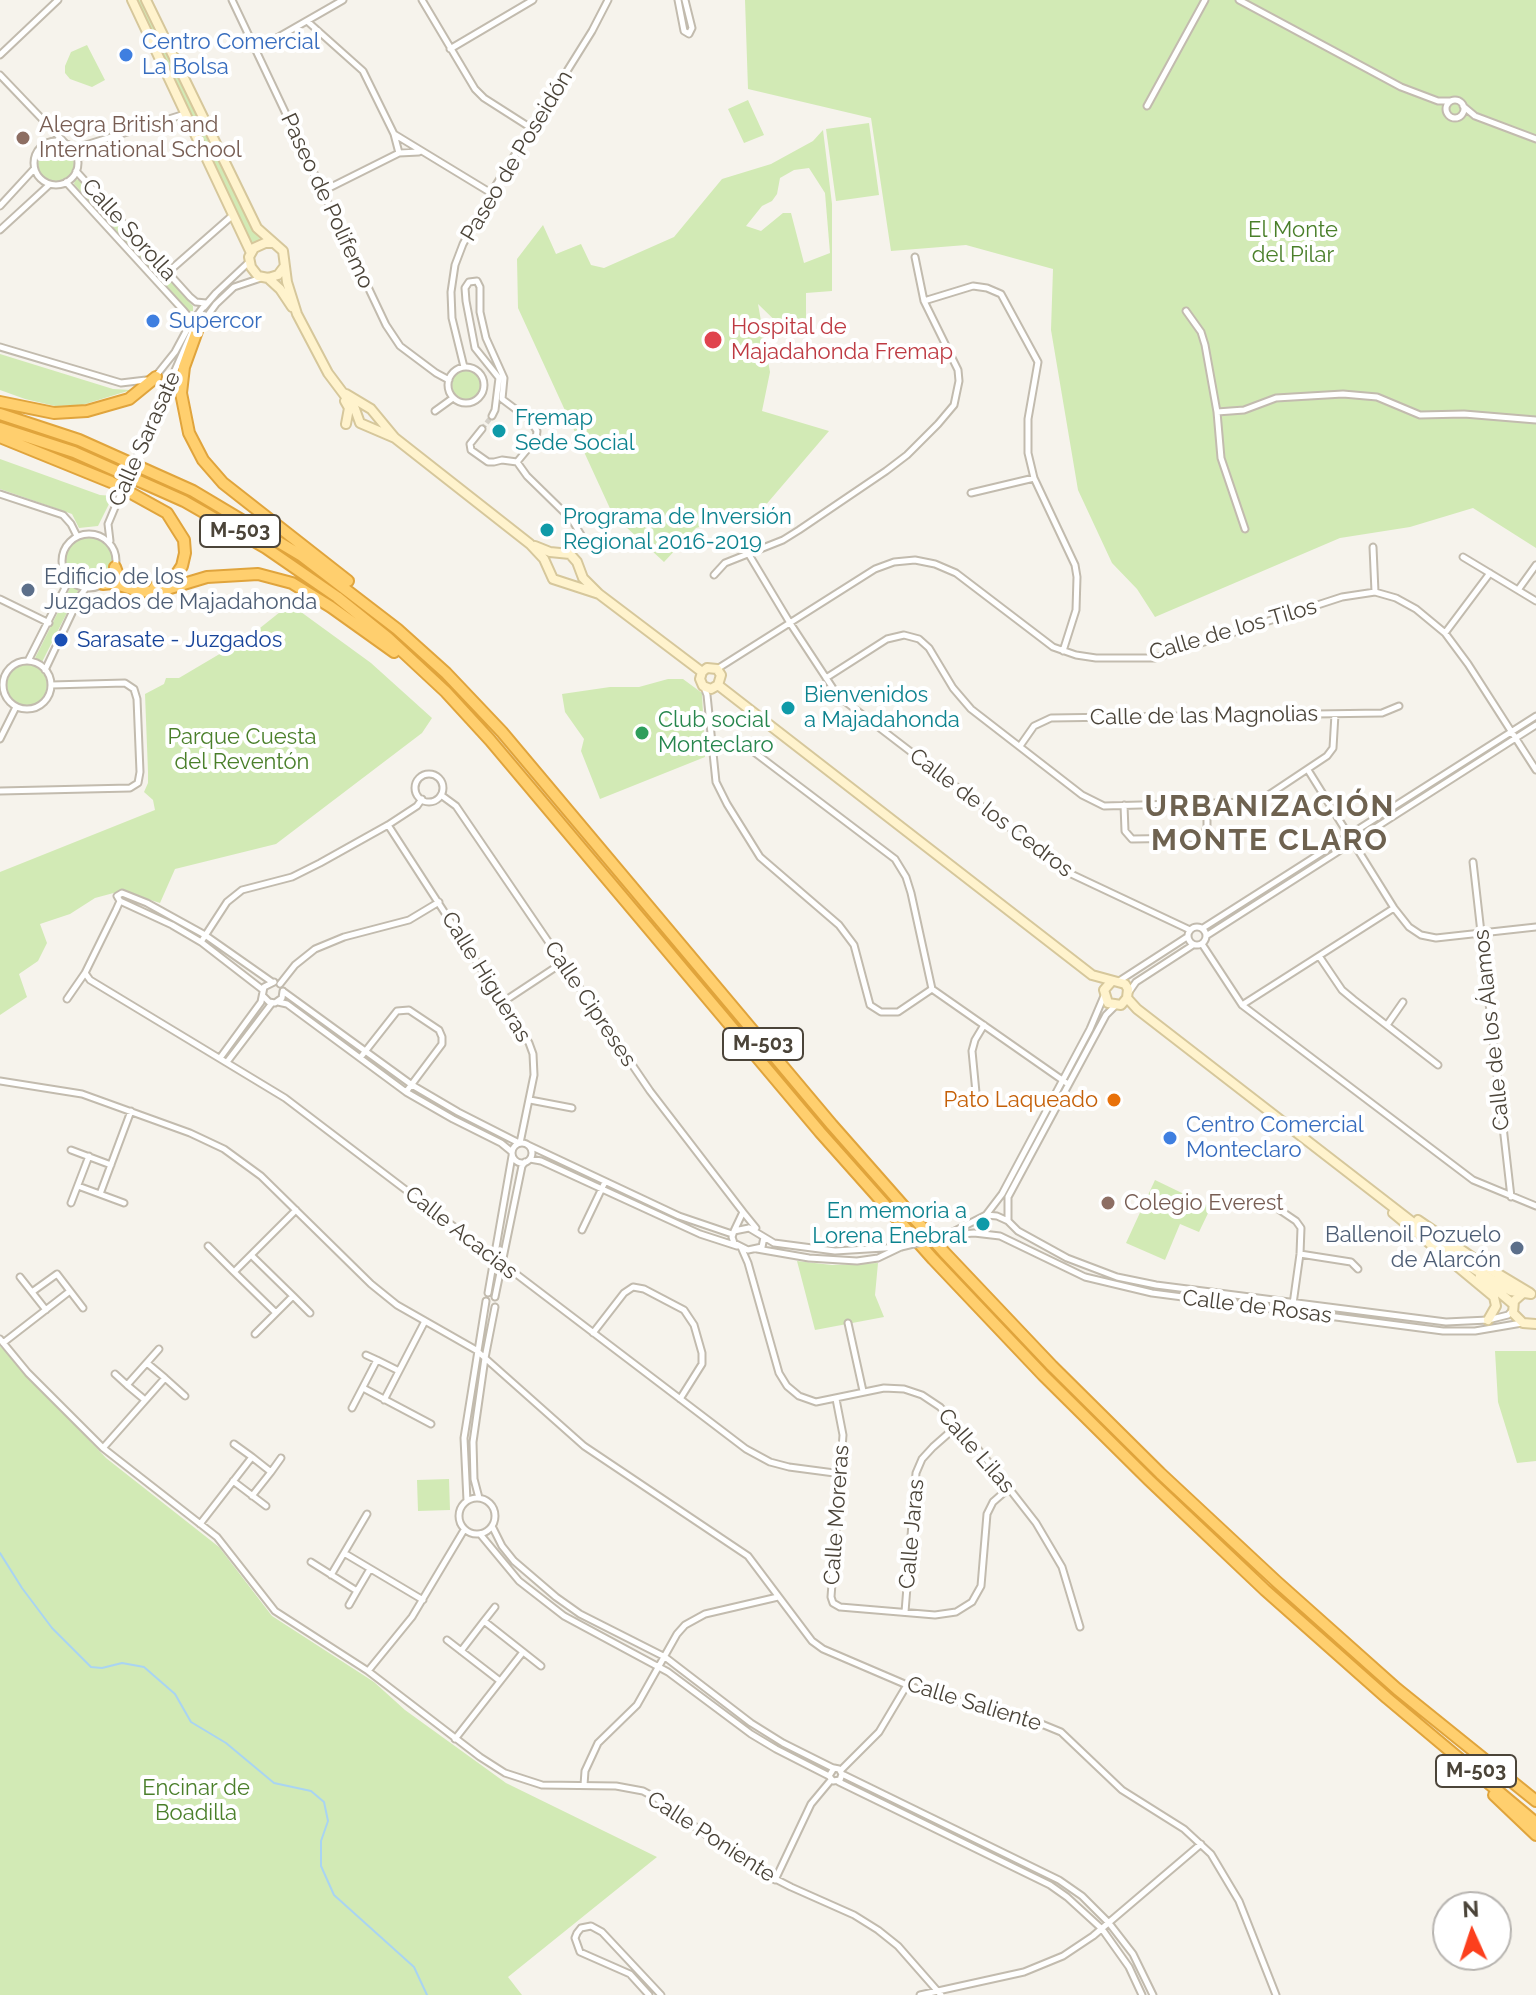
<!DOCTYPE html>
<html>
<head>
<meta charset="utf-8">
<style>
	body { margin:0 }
	#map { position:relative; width:1536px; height:1995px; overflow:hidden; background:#f6f3ec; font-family:Raleway,sans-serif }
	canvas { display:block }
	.north { position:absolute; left:1432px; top:1891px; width:80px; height:80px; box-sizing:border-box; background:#fff; border:2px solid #b7b4b0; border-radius:50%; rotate:357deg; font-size:22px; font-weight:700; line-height:32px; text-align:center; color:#4b4439 }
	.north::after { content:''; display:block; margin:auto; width:28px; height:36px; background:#fc3f1d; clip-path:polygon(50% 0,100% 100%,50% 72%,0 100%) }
</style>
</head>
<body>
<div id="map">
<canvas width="1536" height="1995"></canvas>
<div class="north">N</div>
</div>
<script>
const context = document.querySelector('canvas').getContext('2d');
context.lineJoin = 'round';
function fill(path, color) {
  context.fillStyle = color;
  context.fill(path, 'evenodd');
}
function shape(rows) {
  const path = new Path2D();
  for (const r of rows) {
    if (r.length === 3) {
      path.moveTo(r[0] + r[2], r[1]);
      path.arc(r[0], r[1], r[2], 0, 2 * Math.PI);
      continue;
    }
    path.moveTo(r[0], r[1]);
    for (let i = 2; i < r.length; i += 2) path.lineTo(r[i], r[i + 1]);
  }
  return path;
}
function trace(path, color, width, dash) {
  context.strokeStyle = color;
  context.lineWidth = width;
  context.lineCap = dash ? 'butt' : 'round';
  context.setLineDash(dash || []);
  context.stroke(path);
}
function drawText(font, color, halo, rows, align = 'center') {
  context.font = font + ' Raleway,sans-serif';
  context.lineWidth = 8;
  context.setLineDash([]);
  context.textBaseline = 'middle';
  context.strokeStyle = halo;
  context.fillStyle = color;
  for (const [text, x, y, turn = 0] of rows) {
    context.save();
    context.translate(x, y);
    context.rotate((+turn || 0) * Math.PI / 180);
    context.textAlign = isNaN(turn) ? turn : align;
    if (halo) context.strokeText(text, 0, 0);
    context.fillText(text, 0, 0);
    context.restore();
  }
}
fill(shape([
	[135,0,142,0,254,232,261,240,252,245],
	[745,0,1536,0,1536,548,1473,508,1410,527,1340,538,1155,617,1137,589,1112,563,1078,490,1051,330,1053,269,966,245,891,251,871,118,748,89],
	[87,45,105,80,92,87,70,79,65,73,65,66,71,52],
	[748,100,764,135,744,143,728,109],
	[869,123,879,195,836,201,826,129],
	[823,130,832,204,832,291,806,293,806,335,791,336,758,304,770,372,762,411,829,431,764,507,696,528,664,562,613,515,518,308,517,259,543,225,556,254,581,244,591,265,604,268,674,237,722,179,771,164,813,141],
	[809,168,825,193,830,253,804,263,791,213,783,213,761,231,746,226,762,206,772,201,777,194,780,178,794,170],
	[56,164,18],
	[75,179,79,180,193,306,193,311,189,311,74,184],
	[0,354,113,389,131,390,82,405,55,406,25,399,0,390],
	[467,385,15],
	[0,459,100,495,113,496,98,526,79,528,72,514,0,489],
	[89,561,24],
	[71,586,79,589,42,662,35,658],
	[290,604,371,663,432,718,422,733,276,844,175,869,160,903,121,891,95,898,70,914,40,924,47,943,38,961,19,974,27,997,0,1015,0,872,155,810,153,800,144,792,148,783,148,772,145,694,164,684,166,678,179,678,250,636],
	[26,685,21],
	[668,679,683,679,702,693,705,757,600,799,581,751,584,739,565,712,562,694,610,687,639,687],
	[1155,1180,1211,1207,1199,1232,1180,1224,1165,1260,1126,1243],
	[797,1261,832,1265,878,1263,875,1295,884,1317,815,1330],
	[0,1346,106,1458,219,1547,272,1616,374,1682,405,1710,506,1783,657,1857,508,1977,522,1995,0,1995],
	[1495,1351,1536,1351,1536,1461,1517,1463,1498,1402],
	[449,1479,450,1510,418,1511,417,1480]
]), '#d2eab5');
trace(shape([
	[0,1553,22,1588,52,1628,91,1667,102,1668,122,1663,144,1667,175,1694,191,1722,226,1743,274,1783,311,1791,324,1802,328,1821,321,1841,321,1866,334,1895,414,1967,427,1995]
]), '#a9d4f2', 2);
trace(shape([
	[482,429,492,416]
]), '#d4d0c8', 5, [5, 2.5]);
const street = shape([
	[232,0,386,325,400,346,436,373,449,380],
	[422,0,475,89,484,98,531,128],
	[678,0,684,31,689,34,692,28,685,0],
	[1239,0,1401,87,1438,101,1451,101],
	[307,21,363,71,394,134,399,153],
	[450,49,533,0],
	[256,50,343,0],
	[0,55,58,0],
	[0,75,65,143],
	[1455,109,9],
	[1147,106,1205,0],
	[1463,106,1475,116,1536,139],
	[394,134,491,193],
	[56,163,22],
	[73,149,185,114],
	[76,171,190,297,196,302,206,303],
	[66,182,183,310,189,317,189,326],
	[323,191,399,153,419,152],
	[0,206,34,169],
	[0,230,49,185],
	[915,257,924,301],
	[167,273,233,215],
	[204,307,216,293,249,262],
	[1186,311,1201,332,1205,345,1217,412,1221,458,1245,529],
	[197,330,216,304,234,287,261,278],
	[0,347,121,383,146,380],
	[466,385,18],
	[464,367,452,318,451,292,455,265,463,244,491,193,592,31,608,0],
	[155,377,175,352,189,326,204,306],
	[435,411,453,398],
	[1217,412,1244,410,1276,398,1343,394,1377,397,1420,415,1464,414,1536,420],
	[482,429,470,444,471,450,488,462,494,462,502,460,517,462,536,439,537,431,530,420,502,399,504,378,486,338,480,312,480,287,477,281,469,282,465,288,466,301,475,348,499,378,495,410,492,416],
	[148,432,197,320],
	[517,462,527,476,572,520,586,543],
	[971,493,1034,478],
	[0,494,63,515,71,524,77,536],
	[89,561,27],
	[110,541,108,524,118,500],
	[1373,547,1375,592],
	[748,553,790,623,838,696,1069,873,1190,930],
	[1463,557,1536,601],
	[714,575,725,563,783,540,799,530,886,471,907,455,938,424,954,405,959,381,958,370,924,301,973,286,987,288,1001,294,1038,362,1028,419,1028,453,1034,478,1075,565,1077,577,1076,610,1063,651],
	[1518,590,1536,565],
	[0,599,49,623],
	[1445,633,1490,573],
	[27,685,24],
	[28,661,69,580],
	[717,669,875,569,894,562,915,560,935,564,956,573,1053,647,1076,655,1096,658,1155,658,1342,597,1375,592,1396,598,1416,609,1445,633,1468,664,1536,770],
	[45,670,80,596,86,588],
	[826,678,887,639,904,635,919,639,929,648,953,688,971,709,1082,795,1104,806,1250,802,1267,796,1327,756,1333,748,1335,714],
	[704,687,707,695,716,782,727,804,760,857,839,925,854,945,870,1005,881,1012,898,1012,932,989],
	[0,739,16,707],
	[1020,746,1034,726,1051,718,1382,713,1399,706],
	[712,751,734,746,750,749,895,859,906,877,911,893,932,989,1068,1084],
	[1308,770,1394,908,1409,927,1421,935,1436,938,1536,927],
	[429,788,14],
	[0,791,130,788,138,783,140,772,137,699,134,689,125,683,51,685],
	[441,795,456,806,650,1091,743,1212],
	[1124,805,1125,831,1132,839,1198,838,1204,834,1207,827,1207,803],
	[388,825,529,1043,533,1054,534,1075,520,1143],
	[1473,862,1511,1197],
	[120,901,172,925,201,942,263,990],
	[1197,936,9],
	[1203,928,1536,716],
	[1206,936,1536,725],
	[201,942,227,902,242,890,292,877,320,863,388,825,417,806,422,799],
	[1202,944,1242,1005,1473,1180,1536,1206],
	[1319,956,1342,990,1354,1000,1438,1065],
	[1119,981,1187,937],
	[272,982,205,935,147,903,122,893,117,896,120,901,116,910,85,973,90,980,285,1098,746,1449,770,1462,789,1467,842,1474],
	[280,984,295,965,315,949,344,937,409,920,439,902],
	[284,992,412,1085,458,1112,519,1143],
	[1129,992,1136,982,1193,945],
	[263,996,269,1002,275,1003,282,998,283,991],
	[67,999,85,973],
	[278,1002,287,1004,406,1092,453,1119,501,1143,512,1152],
	[503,1002,562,963],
	[1242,1005,1394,908],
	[1387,1025,1403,1002],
	[220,1058,261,1002,264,987,274,982],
	[360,1058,397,1011,409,1010,439,1030,442,1037,442,1044,406,1092],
	[227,1062,272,1003],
	[0,1081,82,1094,190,1133,224,1149,261,1176,371,1284,397,1305,476,1350,584,1446,748,1556,812,1641,823,1649,907,1685,946,1698,1022,1716,1061,1732,1122,1790,1184,1829,1211,1854,1239,1901,1276,1995],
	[530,1100,572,1108],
	[977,1103,972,1051,975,1040,984,1025],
	[522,1153,10],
	[528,1145,679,1216,732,1234],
	[71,1150,111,1165],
	[530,1159,541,1161,700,1234,737,1246],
	[78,1186,124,1203],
	[100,1194,131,1111],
	[1256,1202,1268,1202,1296,1221,1301,1228,1300,1254,1293,1304],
	[71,1203,89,1156],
	[986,1215,1002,1194,1090,1029,1104,996],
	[1008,1220,1008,1197,1106,1015,1116,1005],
	[749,1228,764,1237,762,1247,748,1250,734,1243,732,1237,734,1231,749,1228],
	[582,1230,605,1182],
	[734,1231,743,1212,756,1228],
	[951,1235,974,1233,1000,1236,1085,1277,1152,1293,1443,1331,1475,1331,1522,1323],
	[764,1237,774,1243,835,1251,900,1247],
	[943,1237,986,1215,997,1216,1008,1221,1018,1231,1067,1258,1117,1277,1156,1285,1446,1322,1488,1320,1508,1315,1512,1311],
	[208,1246,234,1272],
	[741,1247,748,1263,779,1373,787,1386,799,1396,816,1402,884,1388,904,1389,922,1395,940,1407,983,1455,1036,1523,1062,1567,1080,1627],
	[757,1249,809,1258,857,1261,878,1258,901,1247],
	[1300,1254,1351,1262,1358,1269],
	[251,1255,293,1296,255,1334],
	[20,1277,46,1310],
	[70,1291,83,1308],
	[488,1293,512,1156],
	[293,1296,310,1313],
	[495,1297,522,1166,525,1162],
	[276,1313,234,1272,296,1210],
	[848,1323,863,1391],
	[593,1333,624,1293,633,1287,644,1289,684,1310,694,1325,702,1353,702,1364,680,1399],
	[0,1339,28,1373,103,1448,217,1537,275,1611,368,1671,480,1757,505,1773,542,1785,616,1786,643,1791,656,1798,746,1864,791,1887,854,1915,878,1930,898,1946,941,1995],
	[3,1343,70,1291,57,1274,32,1292],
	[366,1355,377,1360],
	[115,1374,127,1385],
	[165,1378,185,1396],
	[363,1388,431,1424],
	[836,1399,843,1435,831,1597,833,1603,840,1607,935,1615,956,1612,972,1602,981,1586,987,1514,993,1502,1009,1488],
	[145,1400,127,1385,159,1349],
	[384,1400,424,1323],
	[352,1408,377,1360,399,1371],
	[234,1444,252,1457],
	[103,1448,165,1378,147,1363],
	[271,1472,281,1458],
	[233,1481,266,1506],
	[477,1516,18],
	[479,1498,474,1479,473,1442,485,1358,495,1307],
	[467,1501,464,1438,486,1301],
	[200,1524,252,1457,271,1472,252,1496],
	[492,1526,502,1546,514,1561,556,1597,580,1614,665,1657,751,1723,783,1743,833,1768],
	[480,1534,519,1581,564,1616,668,1672,751,1734,776,1749,829,1776,833,1781,840,1780,842,1774,839,1769,834,1768,829,1776],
	[344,1553,423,1600],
	[311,1562,357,1591,370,1569],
	[331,1575,367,1514],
	[349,1605,357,1591],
	[905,1612,916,1473,922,1459,933,1447,958,1425],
	[484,1621,495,1607],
	[447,1640,500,1681],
	[461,1651,484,1621,541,1666],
	[368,1671,412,1617,464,1530],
	[455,1739,523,1652],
	[841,1770,879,1732,907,1685],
	[842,1774,1059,1880,1082,1896,1109,1923,1133,1954,1153,1995],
	[839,1782,1050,1885,1067,1897,1102,1929,1129,1967,1142,1995],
	[584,1785,585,1771,598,1743,637,1705,677,1634,685,1625,705,1614,778,1597],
	[775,1880,811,1804,831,1780],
	[649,1995,630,1974,580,1952,575,1938,577,1933,581,1928,591,1926,602,1932,661,1995],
	[920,1995,1024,1972,1063,1956,1093,1936,1201,1844]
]);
const secondary = shape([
	[132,0,251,253],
	[146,0,257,228,283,251,287,282,297,314,328,373,355,409,360,423,395,438],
	[271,243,265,243,254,248,249,257,251,267,258,276,268,278,278,275,284,267],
	[268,278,280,289,292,307],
	[346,394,371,409,395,438,530,544,544,559,553,579,599,594],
	[345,401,349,408,346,424],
	[535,546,550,552,570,554,577,562,583,578,599,594,702,672],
	[702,672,707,668,717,669,721,675,718,685],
	[702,672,700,679,703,686,711,689,718,685],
	[718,685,1092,975,1125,984,1128,989,1127,998],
	[1111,982,1104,990,1108,1003,1121,1005,1127,998],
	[1127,998,1137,1009,1469,1266,1511,1291,1531,1294],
	[1393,1213,1494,1297,1496,1306,1488,1320],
	[1418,1220,1485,1266,1530,1293],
	[1480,1276,1513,1304],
	[1522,1294,1514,1301,1513,1313,1523,1323,1536,1324]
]);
const highway = shape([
	[197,331,184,367,181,393,189,433,203,460,223,483,348,581],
	[0,402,54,413,87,411,129,399,156,377],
	[0,414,79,440,193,491,302,556,397,629,446,673,502,732,832,1125,943,1251,1052,1366,1160,1473,1277,1582,1397,1689,1536,1801],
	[0,428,74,452,184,501,266,548,337,597,388,638,446,692,490,740,820,1132,933,1259,1043,1375,1149,1480,1265,1590,1387,1698,1536,1823],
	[0,437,111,482,167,513,184,540,185,553,182,566,176,575,155,587],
	[115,567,119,578,128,584],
	[103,584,113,583,138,591,157,592,207,577,258,574,292,583,331,607,394,652],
	[1494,1795,1536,1835]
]);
trace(street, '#c2bbae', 9);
trace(secondary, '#d6c79b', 12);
trace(highway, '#e0a43c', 14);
trace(street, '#fff', 5);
trace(secondary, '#fff3cd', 8);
trace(highway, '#ffcf6e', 10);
const streetBridge = shape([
	[118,500,148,432],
	[901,1247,943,1237]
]);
trace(streetBridge, '#c2bbae', 9, []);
trace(streetBridge, '#fff', 5);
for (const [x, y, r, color] of [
	[126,55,8,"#3f7fe0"],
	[23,138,8,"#8d6e63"],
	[153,321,8,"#3f7fe0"],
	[713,340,10,"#e0444e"],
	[499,431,8,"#0f9aa8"],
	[547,530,8,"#0f9aa8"],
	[28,590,8,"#5c6f8a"],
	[61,640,8,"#1a4fb4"],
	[788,708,8,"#0f9aa8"],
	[642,733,8,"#2e9e5b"],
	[1114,1100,8,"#e8710a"],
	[1170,1138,8,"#3f7fe0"],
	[1108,1203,8,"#8d6e63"],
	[983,1224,8,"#0f9aa8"],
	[1517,1248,8,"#5c6f8a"]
]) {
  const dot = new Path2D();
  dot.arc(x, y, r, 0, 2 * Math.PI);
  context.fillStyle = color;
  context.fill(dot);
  trace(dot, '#fff', 3);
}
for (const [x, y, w] of [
	[240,531,80],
	[763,1044,80],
	[1476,1771,80]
]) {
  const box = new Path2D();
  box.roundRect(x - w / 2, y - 16, w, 32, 6);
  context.fillStyle = '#fff';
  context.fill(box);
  trace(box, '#4b4439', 2);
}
drawText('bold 20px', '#4b4439', null, [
	["M-503",240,531],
	["M-503",763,1044],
	["M-503",1476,1771]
]);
drawText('22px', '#366cbe', '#fff', [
	["Centro Comercial",142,42],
	["La Bolsa",142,67],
	["Supercor",169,321],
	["Centro Comercial",1186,1125],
	["Monteclaro",1186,1150]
], 'left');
drawText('22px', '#785e54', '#fff', [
	["Alegra British and",39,125],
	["International School",39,150],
	["Colegio Everest",1124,1203]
], 'left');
drawText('22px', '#4b4439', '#fff', [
	["Paseo de Poseidón",517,156,-59],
	["Paseo de Polifemo",327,201,65],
	["Calle Sorolla",129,230,48],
	["Calle Sarasate",145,439,-66],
	["Calle de los Tilos",1233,630,-16],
	["Calle de las Magnolias",1204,716,-1],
	["Calle de los Cedros",991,813,37],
	["Calle Higueras",486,977,58],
	["Calle Cipreses",590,1004,56],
	["Calle de los Álamos",1492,1030,-96],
	["Calle Acacias",461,1233,38],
	["Calle de Rosas",1257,1307,7],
	["Calle Lilas",976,1451,49],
	["Calle Moreras",837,1515,-86],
	["Calle Jaras",912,1534,-85],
	["Calle Saliente",974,1704,17],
	["Calle Poniente",711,1837,33]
]);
drawText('22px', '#4a7f2a', '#fff', [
	["El Monte",1293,230],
	["del Pilar",1293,255],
	["Parque Cuesta",242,737],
	["del Reventón",242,762],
	["Encinar de",196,1788],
	["Boadilla",196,1813]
]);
drawText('22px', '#be3a42', '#fff', [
	["Hospital de",731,327],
	["Majadahonda Fremap",731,352]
], 'left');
drawText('22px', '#0d838f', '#fff', [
	["Fremap",515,418],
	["Sede Social",515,443],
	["Programa de Inversión",563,517],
	["Regional 2016-2019",563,542],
	["Bienvenidos",804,695],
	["a Majadahonda",804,720],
	["En memoria a",967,1211,"right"],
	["Lorena Enebral",967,1236,"right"]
], 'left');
drawText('22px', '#4e5e75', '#fff', [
	["Edificio de los",44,577],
	["Juzgados de Majadahonda",44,602],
	["Ballenoil Pozuelo",1501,1235,"right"],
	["de Alarcón",1501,1260,"right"]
], 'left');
drawText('22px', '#164399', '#fff', [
	["Sarasate - Juzgados",77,640]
], 'left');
drawText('22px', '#27864d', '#fff', [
	["Club social",658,720],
	["Monteclaro",658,745]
], 'left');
drawText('22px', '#c56008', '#fff', [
	["Pato Laqueado",1098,1100]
], 'right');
context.letterSpacing = '2px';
drawText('bold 30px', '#6e6250', '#fff', [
	["URBANIZACIÓN",1270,807],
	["MONTE CLARO",1270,841]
]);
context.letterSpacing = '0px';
</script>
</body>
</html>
